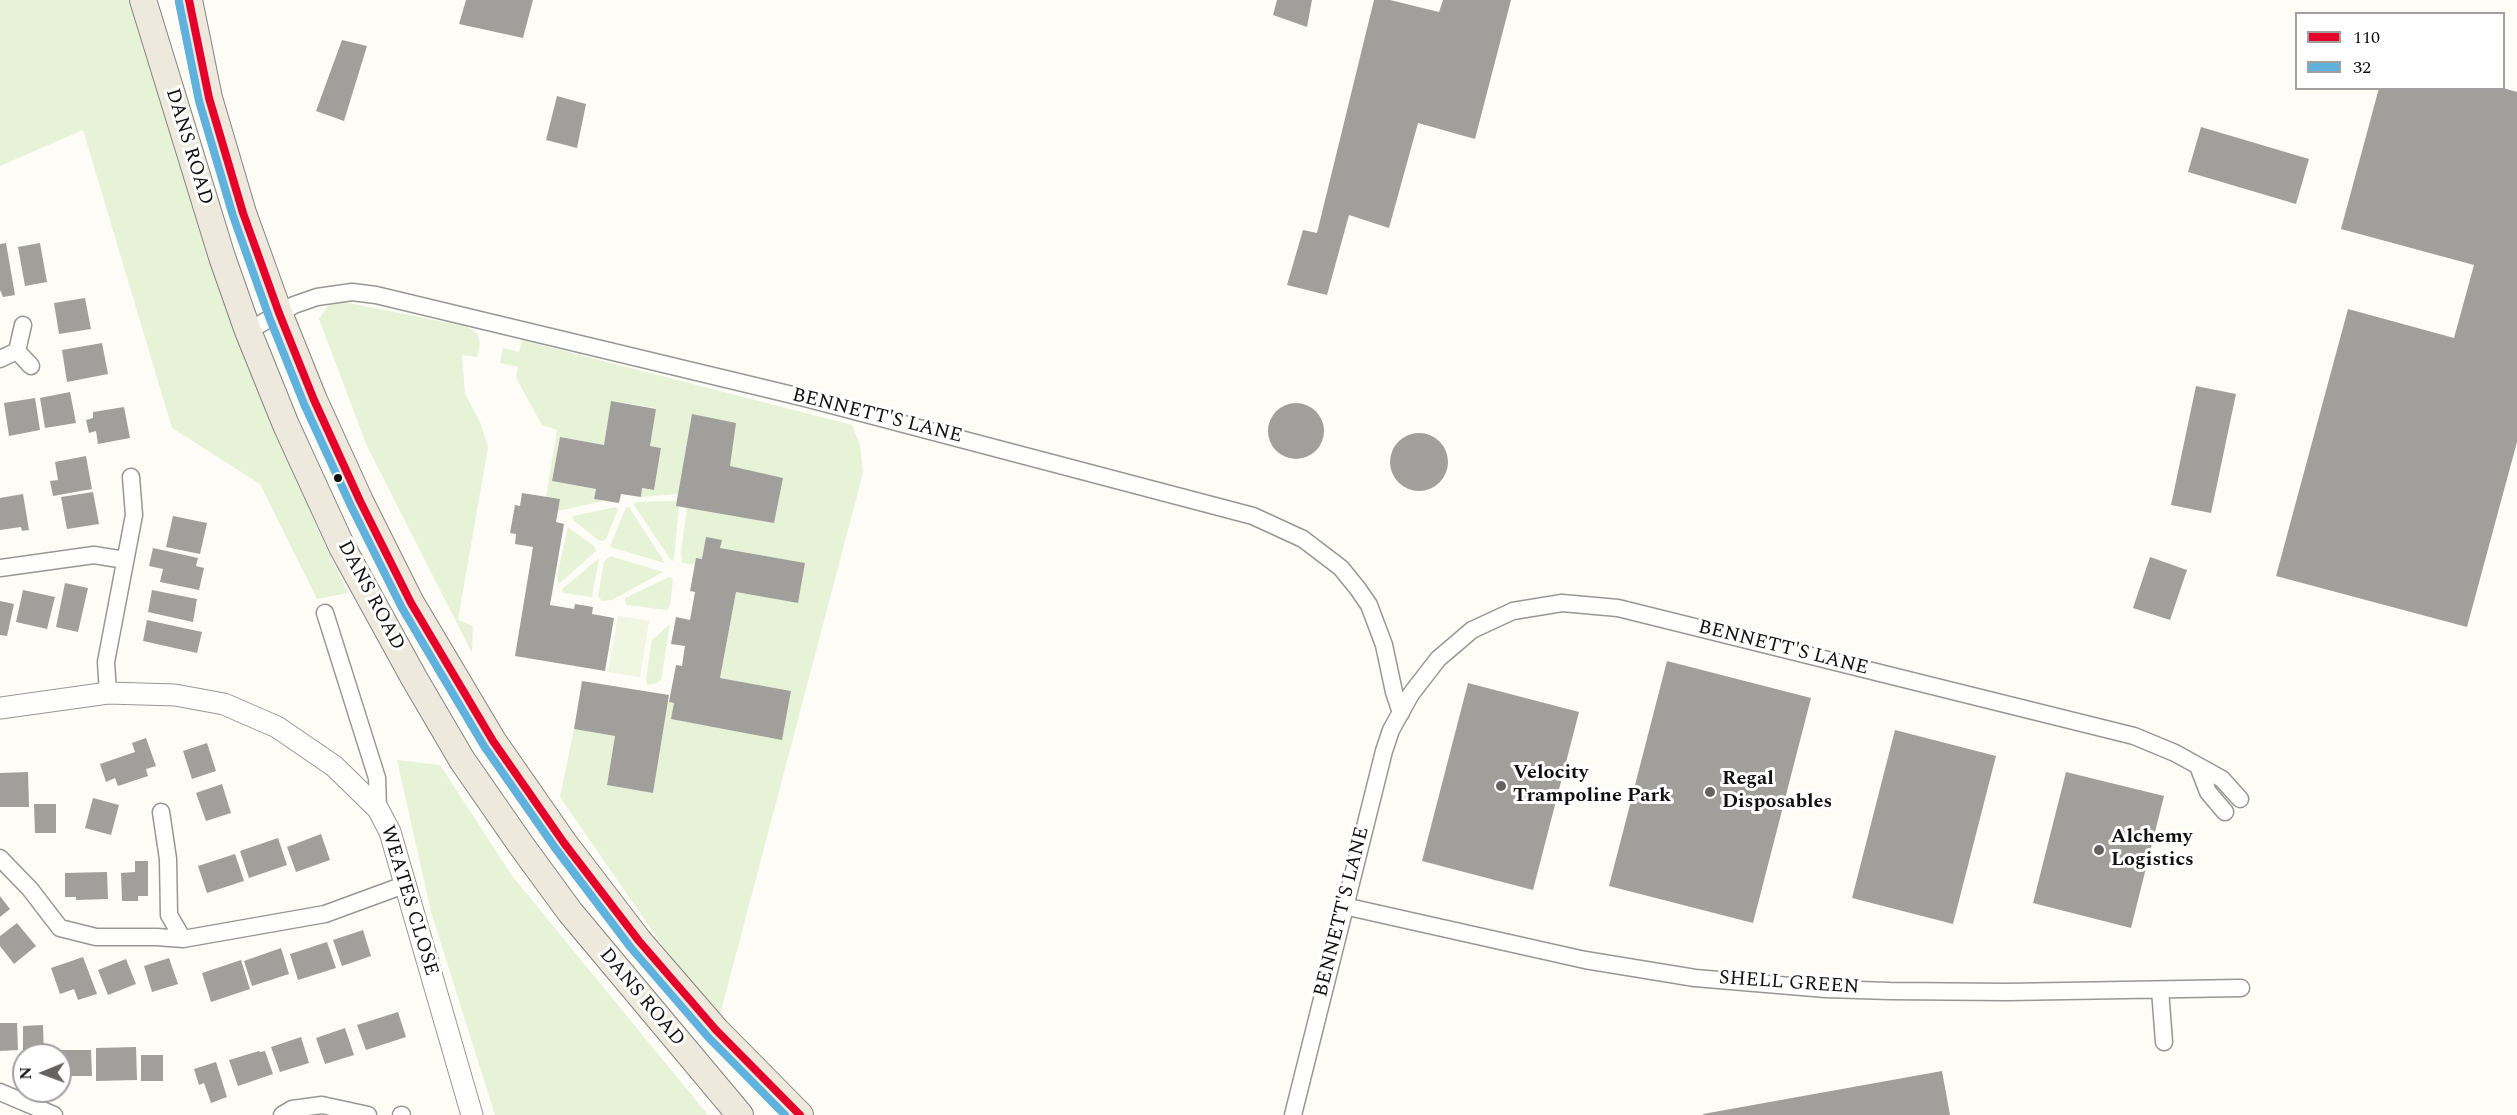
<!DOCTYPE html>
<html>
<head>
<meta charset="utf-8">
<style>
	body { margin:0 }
	#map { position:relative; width:2517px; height:1115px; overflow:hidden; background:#fdfcf7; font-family:Spectral,serif }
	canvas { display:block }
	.legend { position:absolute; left:2295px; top:12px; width:210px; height:78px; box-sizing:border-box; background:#fff; border:2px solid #a0a0a0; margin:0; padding:8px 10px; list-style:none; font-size:18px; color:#111 }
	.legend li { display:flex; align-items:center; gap:12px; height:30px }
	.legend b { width:30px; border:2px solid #a0a0a0 }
	.north { position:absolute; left:12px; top:1043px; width:60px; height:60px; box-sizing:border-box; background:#fff; border:2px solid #a0a0a0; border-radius:50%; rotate:269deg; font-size:16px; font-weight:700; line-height:24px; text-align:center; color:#111 }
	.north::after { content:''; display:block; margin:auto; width:21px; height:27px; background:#646362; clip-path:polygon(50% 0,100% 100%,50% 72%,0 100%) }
</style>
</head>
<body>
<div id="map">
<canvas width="2517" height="1115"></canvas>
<ul class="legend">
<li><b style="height:8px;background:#e4002b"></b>110</li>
<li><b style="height:8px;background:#5fb1de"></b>32</li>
</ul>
<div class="north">N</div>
</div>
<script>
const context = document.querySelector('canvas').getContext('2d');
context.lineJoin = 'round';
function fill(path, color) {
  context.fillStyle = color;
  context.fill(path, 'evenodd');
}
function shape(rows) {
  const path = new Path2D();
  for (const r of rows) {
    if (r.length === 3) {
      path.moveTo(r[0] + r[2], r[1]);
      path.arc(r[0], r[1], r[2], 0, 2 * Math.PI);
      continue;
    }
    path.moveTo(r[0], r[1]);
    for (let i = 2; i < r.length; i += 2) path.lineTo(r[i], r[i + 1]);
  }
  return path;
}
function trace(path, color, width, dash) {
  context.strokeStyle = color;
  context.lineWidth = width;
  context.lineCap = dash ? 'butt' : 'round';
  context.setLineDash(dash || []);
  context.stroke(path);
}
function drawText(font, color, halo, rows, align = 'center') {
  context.font = font + ' Spectral,serif';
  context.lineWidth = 6;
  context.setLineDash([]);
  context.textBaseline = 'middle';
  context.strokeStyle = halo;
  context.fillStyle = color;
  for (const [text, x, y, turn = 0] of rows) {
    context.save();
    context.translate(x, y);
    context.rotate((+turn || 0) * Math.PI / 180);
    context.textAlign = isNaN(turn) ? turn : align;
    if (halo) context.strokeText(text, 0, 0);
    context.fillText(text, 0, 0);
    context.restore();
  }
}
fill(shape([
	[0,0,135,0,277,427,318,530,348,593,317,599,260,484,172,428,83,130,0,166],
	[339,301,464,326,473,330,478,335,480,345,477,357,462,355,465,394,480,422,488,447,458,620,473,626,472,653,367,446,319,319,329,304],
	[522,340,852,425,860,445,863,473,716,1030,700,1000,560,797,574,729,615,736,607,785,653,793,668,702,674,703,672,719,782,739,791,691,720,678,736,592,797,603,805,563,720,548,721,540,702,559,697,558,695,564,682,563,681,551,687,508,679,506,674,559,673,561,670,559,634,505,636,502,676,501,677,494,641,497,642,488,654,490,661,448,650,446,656,408,611,401,604,445,560,437,552,481,596,489,594,499,603,501,558,511,560,499,546,497,557,430,542,425,516,378,518,367,500,363,503,348,519,352],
	[616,507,618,509,606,539,603,541,598,540,573,520,573,516],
	[626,507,629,507,665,563,610,547],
	[568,527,594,546,596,551,559,584,557,576],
	[610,556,663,572,612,600,602,601,598,596,604,562],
	[599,558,592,597,563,593,562,589],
	[669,577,673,579,670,606,667,610,627,605,625,602,625,598],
	[670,624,661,680,657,683,647,685,646,679,652,640],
	[397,760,440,765,513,877,708,1115,495,1115,431,912]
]), '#e7f3d7');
fill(shape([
	[618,616,649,621,640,677,608,672]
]), '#f0f6e1');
fill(shape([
	[466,0,533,0,523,38,459,24],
	[1277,0,1312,0,1307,27,1273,15],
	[1374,0,1390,0,1439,12,1443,0,1511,0,1475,139,1418,123,1389,228,1349,215,1327,295,1287,285,1303,230,1317,233],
	[342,40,367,46,344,121,316,111],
	[2379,88,2503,88,2517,92,2517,442,2467,627,2276,576,2348,309,2454,338,2474,265,2341,229],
	[557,96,586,104,577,148,546,140],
	[2201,127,2309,159,2296,204,2188,172],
	[6,243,15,295,3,297,0,290,0,244],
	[40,243,47,282,25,286,18,247],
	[85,298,91,329,59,334,54,303],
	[102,343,108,374,67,382,62,350],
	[2196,386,2236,394,2211,513,2171,505],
	[70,392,76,423,45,428,40,398],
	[35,398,40,430,9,436,4,403],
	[611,401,656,409,650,446,661,448,654,490,642,488,641,497,621,494,619,503,594,499,596,489,552,481,560,437,604,445],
	[1296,431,28],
	[124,407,130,438,98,444,96,431,89,433,86,420,93,418,93,412],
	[692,414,736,423,730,466,783,478,774,523,676,506],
	[1419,462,29],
	[86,456,92,489,53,496,50,481,58,480,55,462],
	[93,492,99,524,67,529,61,497],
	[522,493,560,499,556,522,564,524,550,605,574,609,575,604,593,607,592,614,614,618,605,671,515,656,533,547,515,544,516,534,510,533,515,505,520,506],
	[23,494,29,530,22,531,21,527,0,530,0,498],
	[173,516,207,523,200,554,166,547],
	[706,537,722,540,720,548,805,563,798,603,736,592,720,678,791,691,782,740,671,719,674,703,669,702,676,665,682,666,685,646,671,644,676,617,690,620,695,592,690,591,696,558,702,559],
	[153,548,198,558,196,566,204,568,199,590,160,582,163,569,149,566],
	[2150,557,2187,570,2170,620,2133,608],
	[65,583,88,588,78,632,56,627],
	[23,590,55,597,47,629,16,622],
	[152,590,197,599,193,622,148,612],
	[0,601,14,604,7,636,0,635],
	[147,620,202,632,197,653,143,641],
	[1667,661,1811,698,1753,923,1609,886],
	[582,681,669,695,653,793,607,785,615,736,574,729],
	[1468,683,1579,712,1533,890,1422,861],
	[1895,730,1996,756,1953,924,1852,898],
	[146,738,156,766,146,769,148,776,118,786,115,778,106,782,100,764,135,752,132,743],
	[207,743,216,771,192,779,183,751],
	[28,772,29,807,0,807,0,773],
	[2066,772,2164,796,2131,928,2033,903],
	[222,784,231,813,206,821,196,793],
	[93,798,119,805,111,835,85,828],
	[34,804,56,804,56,833,35,833],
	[321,834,330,860,296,872,287,847],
	[278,838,287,865,249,878,240,851],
	[235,854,244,881,207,893,198,866],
	[135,861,148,861,148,896,138,896,138,901,122,901,121,873,135,872],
	[107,872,108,899,76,900,76,897,65,897,65,873],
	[0,896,10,909,0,917],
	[17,923,36,946,14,964,0,946,0,936],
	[363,930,371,956,342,966,333,940],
	[327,942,336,968,298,980,290,954],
	[281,948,289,974,252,986,244,961],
	[83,957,97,994,78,1000,74,989,60,994,51,968],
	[169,958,178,984,152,992,144,966],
	[126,959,136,984,108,995,98,970],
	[241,960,250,989,211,1002,202,973],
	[398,1012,406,1037,366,1050,357,1025],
	[0,1023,17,1023,18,1050,0,1051],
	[43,1025,44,1055,23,1055,23,1026],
	[345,1028,354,1055,325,1064,316,1038],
	[301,1037,309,1063,280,1072,271,1047],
	[136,1047,137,1080,96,1081,96,1048],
	[50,1050,91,1050,92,1076,60,1076,60,1055,50,1055],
	[259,1051,260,1052,265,1051,273,1074,238,1086,229,1060],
	[141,1055,163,1055,163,1081,141,1081],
	[216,1062,227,1097,211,1103,204,1083,199,1085,194,1069],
	[1942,1071,1950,1115,1703,1115,1703,1114]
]), '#a19f9c');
const minor = shape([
	[23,325,17,351,31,366],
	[248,331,294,305,317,297,352,292,376,295,805,398,1253,516,1303,539,1341,568,1358,589,1369,605,1384,645,1394,692,1401,713],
	[0,359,17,351],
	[0,568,94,555,125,560],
	[325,613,377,778,378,809],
	[108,693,106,662,134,515,131,477],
	[2198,766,2208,792,2225,812],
	[161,812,168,859,169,915,183,939],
	[0,858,30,889,60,928,96,937,157,937,183,939,325,914,404,885],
	[1344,906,1585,960,1695,978,1826,989,1890,991,2007,992,2241,988],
	[2160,990,2164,1042],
	[0,1092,54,1115],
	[282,1115,292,1109,322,1105,368,1115],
	[401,1115,402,1115],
	[1293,1115,1384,751,1391,730,1411,694,1438,659,1472,630,1513,611,1562,603,1618,608,2134,736,2175,753,2222,779,2240,799]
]);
const tertiary = shape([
	[0,708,108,693,175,695,224,704,277,727,334,766,378,809,390,832,472,1115]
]);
const primary = shape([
	[143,0,222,257,248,331,286,425,342,547,414,678,462,760,521,845,570,912,740,1115],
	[189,0,209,98,243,213,279,313,314,400,360,501,411,603,493,741,564,843,639,941,716,1030,800,1115]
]);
trace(minor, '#979795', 19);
trace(tertiary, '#979795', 23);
trace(primary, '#858482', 28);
trace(minor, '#fffffe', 16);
trace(tertiary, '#fffffe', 21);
trace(primary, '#ede9dc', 26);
trace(shape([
	[189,0,209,98,243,213,279,313,314,400,360,501,411,603,493,741,564,843,639,941,716,1030,800,1115]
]), '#e4002b', 8);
trace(shape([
	[179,2,199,101,233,216,269,317,304,404,351,506,402,608,484,746,556,849,631,948,708,1037,785,1115]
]), '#5fb1de', 8);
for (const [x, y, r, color] of [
	[338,478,5,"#111"],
	[1501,786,6,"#646362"],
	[1710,792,6,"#646362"],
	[2099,850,6,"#646362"]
]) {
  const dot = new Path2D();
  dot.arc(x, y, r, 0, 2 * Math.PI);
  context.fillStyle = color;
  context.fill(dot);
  trace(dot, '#fff', 2);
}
drawText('20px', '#111', '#fff', [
	["DANS ROAD",188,147,73],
	["BENNETT'S LANE",877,417,14],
	["DANS ROAD",370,596,62],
	["BENNETT'S LANE",1783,649,14],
	["WEATES CLOSE",408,901,73],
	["BENNETT'S LANE",1343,912,-76],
	["SHELL GREEN",1789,984,4],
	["DANS ROAD",641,998,50]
]);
drawText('bold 20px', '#111', '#fff', [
	["Velocity",1513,774],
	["Trampoline Park",1513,797],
	["Regal",1722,780],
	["Disposables",1722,803],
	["Alchemy",2111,838],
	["Logistics",2111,861]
], 'left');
</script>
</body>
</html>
